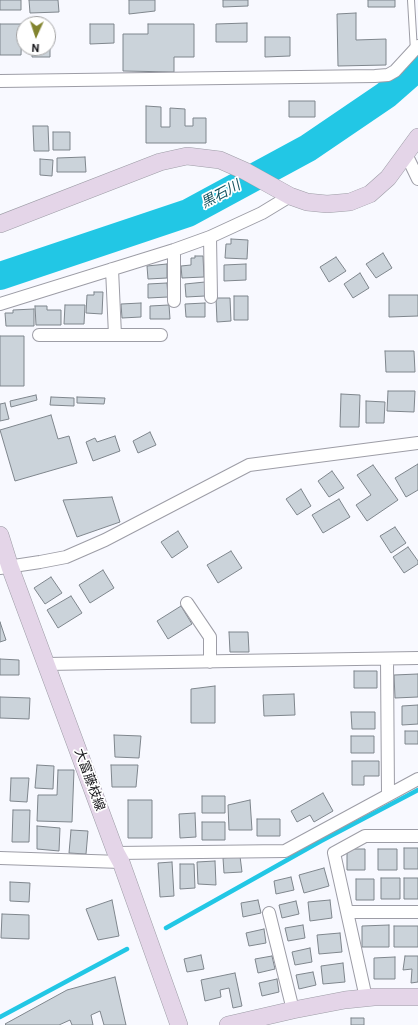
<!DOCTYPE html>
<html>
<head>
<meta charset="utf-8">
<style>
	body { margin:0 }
	#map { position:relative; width:418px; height:1025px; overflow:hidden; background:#f8f9ff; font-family:Roboto,sans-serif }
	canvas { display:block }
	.north { position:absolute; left:16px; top:16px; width:40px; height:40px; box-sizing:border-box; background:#fff; border:1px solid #a3a3a4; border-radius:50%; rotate:183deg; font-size:11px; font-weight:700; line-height:16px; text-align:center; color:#18181c }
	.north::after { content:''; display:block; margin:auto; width:14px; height:18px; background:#82842e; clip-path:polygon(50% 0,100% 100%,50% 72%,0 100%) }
</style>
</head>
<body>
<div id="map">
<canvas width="418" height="1025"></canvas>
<div class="north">N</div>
</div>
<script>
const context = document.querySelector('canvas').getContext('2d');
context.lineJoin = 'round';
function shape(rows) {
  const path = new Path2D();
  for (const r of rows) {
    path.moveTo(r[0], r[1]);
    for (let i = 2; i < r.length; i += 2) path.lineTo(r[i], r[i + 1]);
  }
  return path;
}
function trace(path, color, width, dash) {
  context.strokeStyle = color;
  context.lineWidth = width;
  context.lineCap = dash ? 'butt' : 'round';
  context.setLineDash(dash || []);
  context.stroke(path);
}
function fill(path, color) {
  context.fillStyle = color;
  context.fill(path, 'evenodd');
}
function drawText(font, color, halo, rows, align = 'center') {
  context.font = font + ' Roboto,"Noto Sans JP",sans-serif';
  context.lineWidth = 3.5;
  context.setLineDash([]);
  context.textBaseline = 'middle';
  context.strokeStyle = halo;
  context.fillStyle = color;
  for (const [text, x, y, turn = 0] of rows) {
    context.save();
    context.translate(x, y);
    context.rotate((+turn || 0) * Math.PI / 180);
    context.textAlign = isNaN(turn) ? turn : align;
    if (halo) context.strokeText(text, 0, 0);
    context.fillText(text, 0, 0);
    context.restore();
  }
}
trace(shape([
	[166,928,321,841,418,790],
	[0,1017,127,949]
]), '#22c7e5', 4.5);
trace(shape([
	[0,276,188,213,308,148,386,95,418,67]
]), '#22c7e5', 28);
const building = shape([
	[0,0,21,0,21,10,0,10,0,0],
	[29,0,58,0,59,12,30,13,29,0],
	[129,0,155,0,155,11,129,14,129,0],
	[223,0,248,0,248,6,223,7,223,0],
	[368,0,395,0,395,7,368,7,368,0],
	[356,13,356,40,386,39,386,65,338,66,337,14,356,13],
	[247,23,247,42,216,42,216,24,247,23],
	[0,24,22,24,21,55,0,55,0,24],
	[90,24,114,24,114,43,90,44,90,24],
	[148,24,194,24,194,57,174,57,174,72,123,71,123,34,148,34,148,24],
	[265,37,290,37,290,56,265,57,265,37],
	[48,43,50,43,50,57,32,57,32,48,48,48,48,43],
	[289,101,315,101,315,117,289,117,289,101],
	[146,106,161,107,161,127,170,127,170,108,185,109,185,126,193,126,193,118,206,118,206,143,146,143,146,106],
	[33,126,48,126,49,151,34,151,33,126],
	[53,132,70,132,70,150,53,150,53,132],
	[85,157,86,172,57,172,57,158,85,157],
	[40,159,53,160,52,176,40,175,40,159],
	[231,239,248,240,247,259,225,258,226,244,231,244,231,239],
	[383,253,392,268,376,278,366,264,383,253],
	[195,256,203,256,204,277,182,278,181,266,191,265,191,258,195,258,195,256],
	[336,257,346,271,329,282,320,267,336,257],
	[167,264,167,278,148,279,147,266,167,264],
	[246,264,246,280,224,281,224,265,246,264],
	[360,273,369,288,353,298,344,284,360,273],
	[205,282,205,296,186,297,185,284,205,282],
	[167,283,168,297,148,298,148,284,167,283],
	[94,292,103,292,102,314,86,313,87,295,94,295,94,292],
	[389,295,418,295,418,316,389,317,389,295],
	[234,296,248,296,248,320,234,320,234,296],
	[216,298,230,298,231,321,217,322,216,298],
	[141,303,141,317,122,318,121,304,141,303],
	[205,303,205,317,186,317,185,304,205,303],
	[65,305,85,305,84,324,64,324,65,305],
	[169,305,170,319,150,319,150,306,169,305],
	[35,306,47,306,47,310,61,310,61,325,36,325,35,306],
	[34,309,34,326,6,326,5,313,13,313,13,310,34,309],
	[0,336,24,336,24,386,0,386,0,336],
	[385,351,414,351,415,372,386,372,385,351],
	[388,391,415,391,414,412,387,411,388,391],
	[341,394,360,395,359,427,340,427,341,394],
	[36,395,37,400,11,407,10,401,36,395],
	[51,397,74,398,74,406,50,405,51,397],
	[77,397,105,398,104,404,77,403,77,397],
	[366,401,385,402,384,423,366,423,366,401],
	[5,403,9,419,0,421,0,404,5,403],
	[51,415,58,439,69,436,77,463,15,481,0,430,51,415],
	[150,432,156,445,138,453,133,441,150,432],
	[115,436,120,451,93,461,86,442,95,438,97,442,115,436],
	[418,464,418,490,406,497,395,478,418,464],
	[373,465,398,500,367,521,356,505,371,495,357,475,373,465],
	[332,471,344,488,329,497,318,481,332,471],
	[301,489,311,506,297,515,286,499,301,489],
	[112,497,120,522,77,537,63,500,112,497],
	[339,499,350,517,323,533,312,515,339,499],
	[395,527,406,543,391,553,380,536,395,527],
	[178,531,188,547,172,558,161,542,178,531],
	[408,547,418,561,418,564,404,573,393,557,408,547],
	[231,551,242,568,218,583,207,565,231,551],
	[103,570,114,588,90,603,79,585,103,570],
	[51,577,62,593,45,604,34,588,51,577],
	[71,596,82,613,58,628,47,610,71,596],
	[181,606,192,624,168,639,157,621,181,606],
	[0,622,6,640,0,642,0,622],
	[229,632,248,632,249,652,230,652,229,632],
	[0,659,19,660,19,675,0,675,0,659],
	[354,671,377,671,377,688,354,688,354,671],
	[418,674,418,697,395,698,394,675,418,674],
	[215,686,215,723,191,723,191,689,215,686],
	[294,694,295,715,264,716,263,695,294,694],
	[0,697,30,698,29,719,0,718,0,697],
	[418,705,418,724,402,725,402,706,418,705],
	[351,712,375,712,375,729,352,729,351,712],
	[405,731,418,731,418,744,405,744,405,731],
	[114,735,141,736,139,758,115,757,114,735],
	[351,736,374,736,374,753,351,753,351,736],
	[352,761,379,761,379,776,364,776,364,785,352,785,352,761],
	[37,765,54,766,53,789,35,788,37,765],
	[111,765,138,765,136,787,112,787,111,765],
	[58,770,74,770,72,822,37,821,38,795,57,795,58,770],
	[11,778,29,778,27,802,10,801,11,778],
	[323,793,333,811,314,822,310,815,297,822,291,811,323,793],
	[202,796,225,796,225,813,202,813,202,796],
	[128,800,152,800,152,838,128,838,128,800],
	[250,800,252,830,229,830,228,805,250,800],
	[13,810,30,810,29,842,12,842,13,810],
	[195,813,196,837,180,838,179,814,195,813],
	[257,819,280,819,280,836,257,836,257,819],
	[202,822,225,822,225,840,202,840,202,822],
	[37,826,60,828,59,851,37,849,37,826],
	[71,830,88,831,86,854,69,853,71,830],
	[404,848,418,848,418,869,404,869,404,848],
	[347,849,365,849,365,870,347,870,347,849],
	[378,849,397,849,397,870,378,870,378,849],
	[240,856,242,872,224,873,223,858,240,856],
	[215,861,216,885,198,884,197,862,215,861],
	[172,862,174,896,160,897,158,863,172,862],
	[180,864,194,864,195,888,180,889,180,864],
	[324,868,329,886,304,893,299,875,324,868],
	[291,877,294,890,276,894,274,881,291,877],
	[381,878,400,878,400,899,381,899,381,878],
	[404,878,418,878,418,899,404,899,404,878],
	[356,879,374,879,374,900,356,900,356,879],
	[10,882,30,883,29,902,10,901,10,882],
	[112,900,119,936,98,940,86,909,112,900],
	[258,900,261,913,243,917,241,903,258,900],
	[330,900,332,918,310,921,308,902,330,900],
	[296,901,299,914,282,918,279,905,296,901],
	[2,914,29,915,29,939,1,938,2,914],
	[303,925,305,938,288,941,285,928,303,925],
	[389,925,389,947,362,947,362,926,389,925],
	[394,926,418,926,418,947,394,947,394,926],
	[264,929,266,943,249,946,246,933,264,929],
	[340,933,342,952,319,954,317,935,340,933],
	[310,948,312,962,295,965,292,952,310,948],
	[201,955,204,969,187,972,184,959,201,955],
	[272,956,275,969,258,973,255,959,272,956],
	[405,956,418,956,418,982,411,983,412,969,403,970,405,956],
	[395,957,395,979,374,979,374,958,395,957],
	[343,963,345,982,323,984,321,966,343,963],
	[313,972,316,985,299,989,296,975,313,972],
	[235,973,242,1006,233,1008,229,988,220,990,221,997,205,1001,201,980,235,973],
	[115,977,126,1025,104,1025,100,1011,91,1015,93,1025,72,1025,70,1020,59,1025,6,1025,5,1024,67,990,115,977],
	[277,979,279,992,262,996,259,983,277,979],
	[351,1018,364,1018,364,1025,351,1025,351,1018]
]);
fill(building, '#cbd3da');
trace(building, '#7f868d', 1);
const lane = shape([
	[411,0,414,51]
]);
const street = shape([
	[0,81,375,76,388,75,395,71,418,46],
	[406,154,418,179],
	[210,237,211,297],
	[174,250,174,301],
	[112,269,115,335],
	[0,304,174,250,210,237,262,213,290,196],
	[39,335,161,335],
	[0,568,40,562,66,557,105,540,249,465,418,443],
	[187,603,210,637,210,662],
	[387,659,388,794],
	[46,664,418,658],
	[116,853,285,851,418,779],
	[0,858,121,862],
	[347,912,418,912],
	[269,913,293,1010],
	[366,998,334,853,365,836,418,836]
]);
const secondary = shape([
	[0,224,160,162,187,156,220,160,245,171,290,196,307,202,327,204,350,202,370,194,388,178,418,137],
	[0,535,10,567,116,853,121,862,179,1025],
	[228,1025,293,1010,345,1000,374,997,418,997]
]);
trace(lane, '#9d9da6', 8);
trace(street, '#9d9da6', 14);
trace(secondary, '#9d9da6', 18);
trace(lane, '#fff', 6);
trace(street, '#fff', 12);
trace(secondary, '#e4d5e8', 17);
drawText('13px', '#18181c', '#fff', [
	["大富藤枝線",89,780,70]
]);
drawText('italic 14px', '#13525e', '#fff', [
	["黒石川",221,195,-28]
]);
</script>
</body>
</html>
